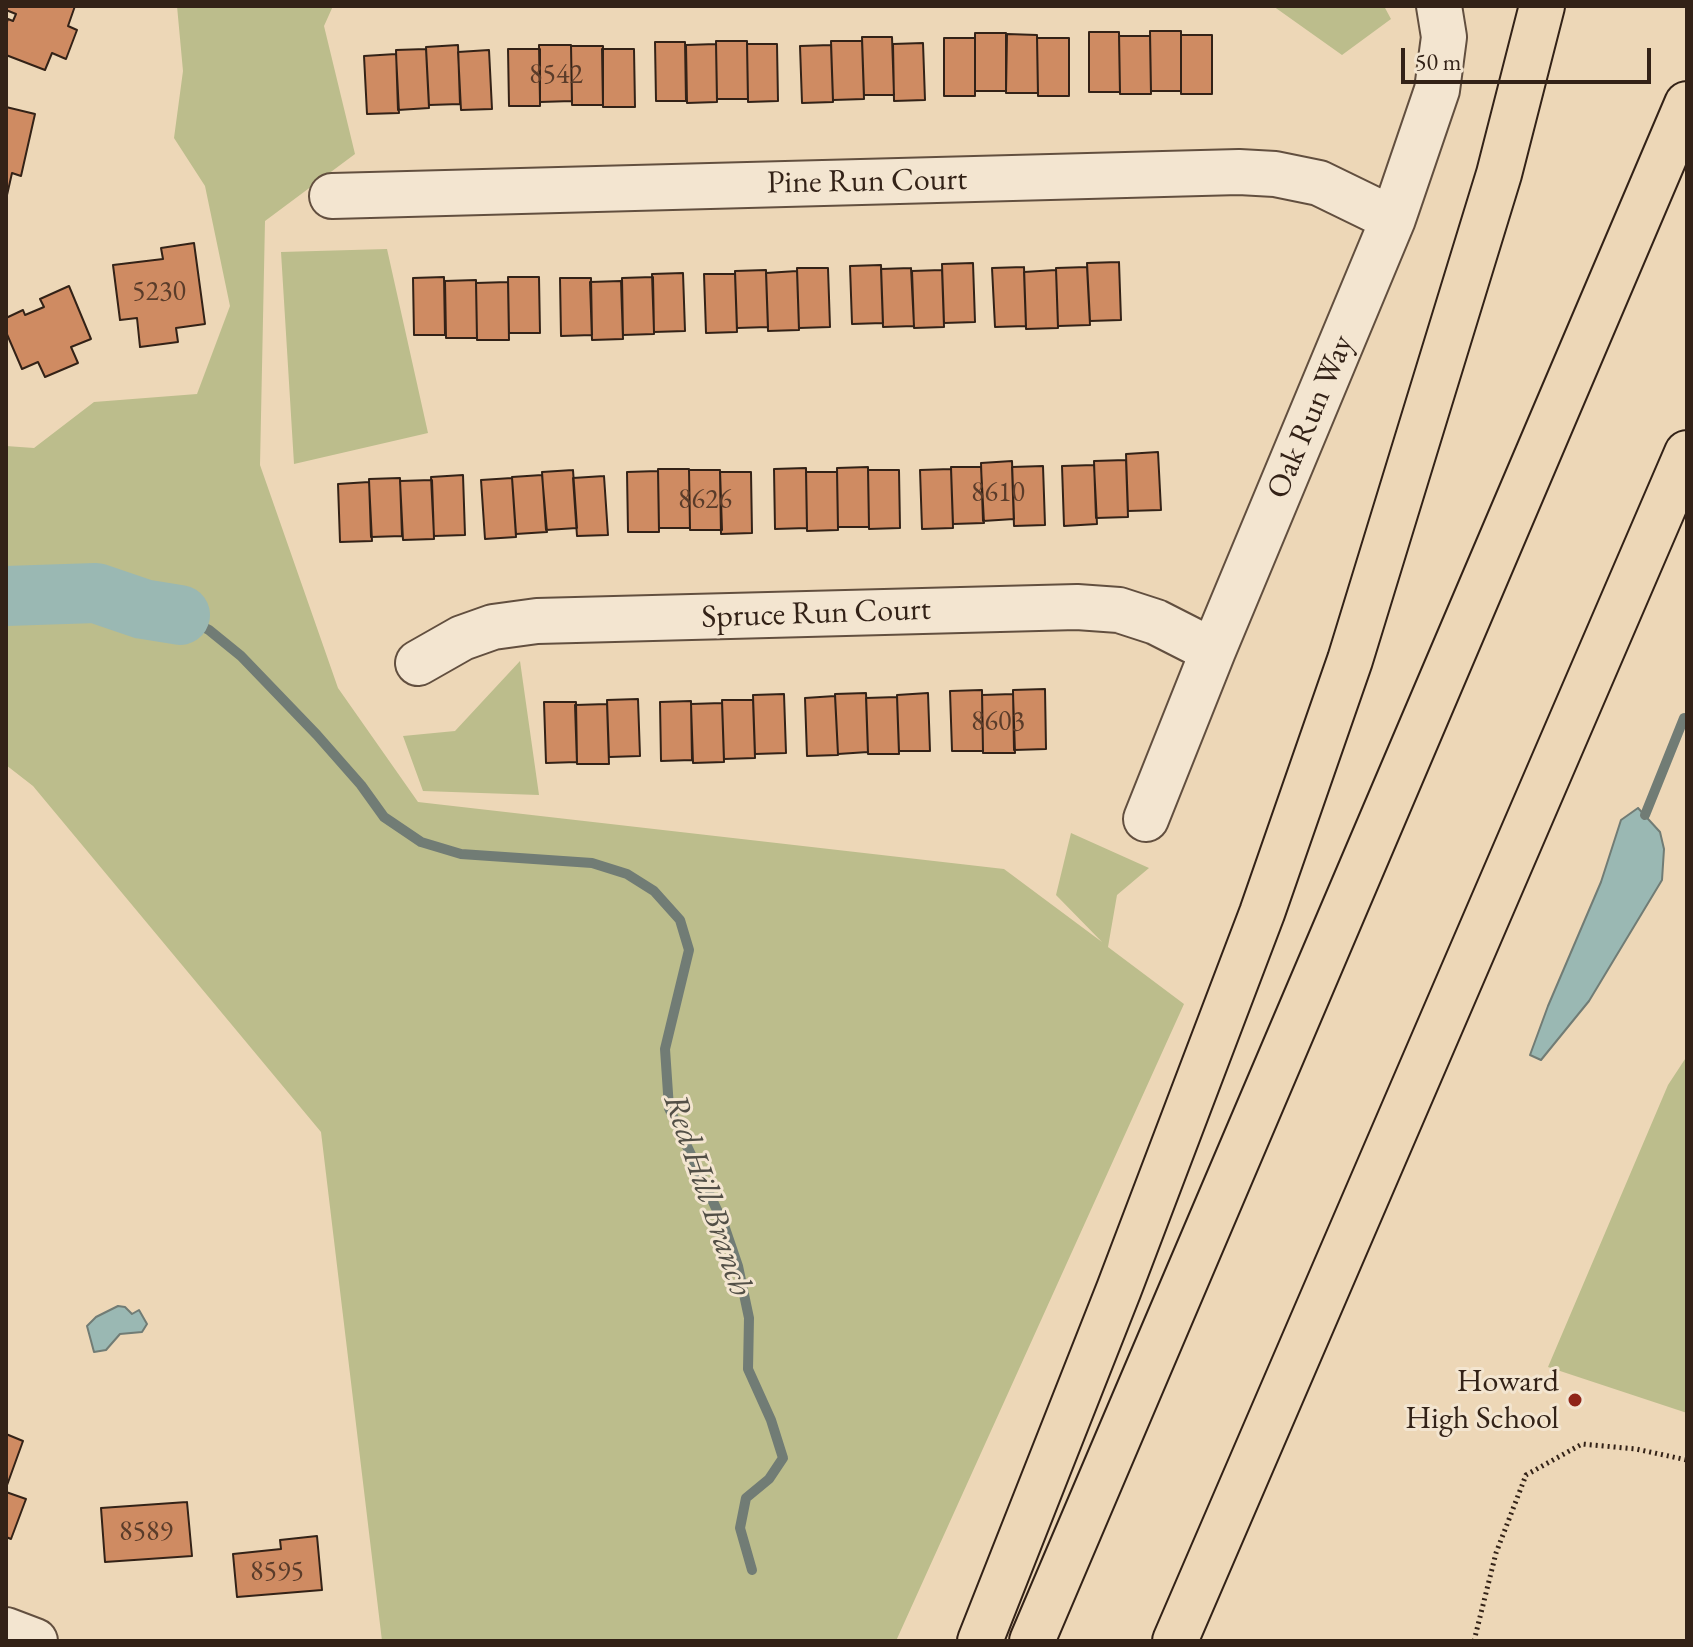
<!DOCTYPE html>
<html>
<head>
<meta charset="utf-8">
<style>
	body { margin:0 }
	#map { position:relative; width:1693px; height:1647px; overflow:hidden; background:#edd7b7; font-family:"EB Garamond",serif }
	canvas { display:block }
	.frame { position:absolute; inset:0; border:8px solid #332217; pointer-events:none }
	.scale { position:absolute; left:1401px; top:48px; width:250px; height:36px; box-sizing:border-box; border:4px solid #332217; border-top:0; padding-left:10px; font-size:24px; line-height:28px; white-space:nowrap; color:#332217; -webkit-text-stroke:6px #f3e5d0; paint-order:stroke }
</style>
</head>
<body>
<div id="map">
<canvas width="1693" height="1647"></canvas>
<div class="frame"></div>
<div class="scale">50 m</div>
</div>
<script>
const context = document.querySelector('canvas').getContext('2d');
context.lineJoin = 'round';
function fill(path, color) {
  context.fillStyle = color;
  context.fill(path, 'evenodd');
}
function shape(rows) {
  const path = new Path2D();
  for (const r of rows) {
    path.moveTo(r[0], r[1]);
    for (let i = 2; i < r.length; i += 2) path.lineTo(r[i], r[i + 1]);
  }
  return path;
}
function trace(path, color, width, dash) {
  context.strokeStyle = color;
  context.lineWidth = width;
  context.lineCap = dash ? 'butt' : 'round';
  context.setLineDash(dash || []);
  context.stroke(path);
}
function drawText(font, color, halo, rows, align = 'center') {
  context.font = font + ' "EB Garamond",serif';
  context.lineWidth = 6;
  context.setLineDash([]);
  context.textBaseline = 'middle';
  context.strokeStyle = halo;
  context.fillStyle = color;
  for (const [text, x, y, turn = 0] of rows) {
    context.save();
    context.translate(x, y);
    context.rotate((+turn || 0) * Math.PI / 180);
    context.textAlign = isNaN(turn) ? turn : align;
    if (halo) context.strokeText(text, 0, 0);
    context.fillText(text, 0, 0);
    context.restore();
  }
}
fill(shape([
	[177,6,333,6,324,26,355,154,265,221,260,465,338,688,418,802,1004,869,1102,942,1056,895,1071,833,1149,868,1117,895,1108,947,1184,1004,896,1641,382,1641,321,1132,33,786,6,765,6,446,34,448,94,402,197,394,230,306,205,186,174,138,183,71],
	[1273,6,1384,6,1391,19,1342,55],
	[387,249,428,433,294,464,281,252],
	[520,661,539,795,423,791,403,736,455,731],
	[1687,1056,1687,1413,1548,1367,1668,1085]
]), '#bcbd8c');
const water = shape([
	[1638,808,1660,832,1664,849,1662,880,1589,1001,1541,1060,1530,1055,1548,1006,1601,882,1621,820,1638,808],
	[118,1306,125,1307,132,1314,139,1310,147,1324,142,1332,120,1334,106,1350,94,1352,87,1326,96,1317,118,1306]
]);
fill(water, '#9ab8b3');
trace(water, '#717c75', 2);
trace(shape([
	[180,615,209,630,241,656,317,735,361,785,384,817,421,842,461,854,592,863,627,874,654,891,680,920,689,950,665,1049,669,1108,724,1225,738,1266,749,1318,748,1369,771,1420,783,1458,769,1479,746,1498,740,1528,752,1570],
	[1645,815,1684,718]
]), '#717c75', 10);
trace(shape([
	[6,596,96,593,143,609,180,615]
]), '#9ab8b3', 60);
const building = shape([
	[7,6,75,6,68,26,77,30,66,59,52,53,45,70,6,55,6,25,8,19,13,21,16,14,6,10,7,6],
	[1150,31,1181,31,1181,91,1151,91,1150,31],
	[1089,32,1119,32,1120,92,1089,92,1089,32],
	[975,33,1006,33,1006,91,975,91,975,33],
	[1007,34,1037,35,1038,93,1006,93,1007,34],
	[1181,35,1212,35,1212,94,1181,94,1181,35],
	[1119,36,1150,36,1151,94,1120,94,1119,36],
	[862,37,892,37,894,95,864,95,862,37],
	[944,38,975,38,975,96,944,96,944,38],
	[1037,38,1069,38,1069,96,1038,96,1037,38],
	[716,41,747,41,748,99,717,99,716,41],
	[831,41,862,41,864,99,833,100,831,41],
	[655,42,685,42,686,101,656,101,655,42],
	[923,43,925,100,894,101,893,44,923,43],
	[716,44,717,102,687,103,686,45,716,44],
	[747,44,777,44,778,101,748,102,747,44],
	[458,45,460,104,429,105,426,47,458,45],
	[539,45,571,45,572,101,540,102,539,45],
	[831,45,833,102,802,103,800,46,831,45],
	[571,46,603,46,603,105,572,105,571,46],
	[426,49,429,108,398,110,396,50,426,49],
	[508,49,540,49,540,106,509,106,508,49],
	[602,49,634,49,635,107,603,107,602,49],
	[489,50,492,109,461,110,458,52,489,50],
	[396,54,399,113,367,114,364,56,396,54],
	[6,107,35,114,21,176,12,173,7,195,6,107],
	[194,243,205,324,176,328,178,342,140,347,137,318,120,320,113,265,163,259,161,248,194,243],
	[1119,262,1121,320,1090,321,1087,263,1119,262],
	[973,263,975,322,944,323,942,264,973,263],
	[881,265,883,323,852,324,850,266,881,265],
	[1024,267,1026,326,995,327,992,268,1024,267],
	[1087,267,1090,325,1058,326,1056,268,1087,267],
	[797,268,828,268,830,327,799,328,797,268],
	[911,268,914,326,883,327,881,269,911,268],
	[766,270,768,327,737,328,735,271,766,270],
	[942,270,944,327,914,328,912,271,942,270],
	[1056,270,1058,328,1026,329,1024,272,1056,270],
	[797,271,799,330,768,331,766,273,797,271],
	[683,273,685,331,654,332,652,274,683,273],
	[704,274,735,274,737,332,706,333,704,274],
	[444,277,445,335,414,335,413,278,444,277],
	[508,277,539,277,540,333,509,333,508,277],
	[653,277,654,334,623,335,622,278,653,277],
	[560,278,591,278,592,335,561,336,560,278],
	[476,280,477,338,446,338,445,281,476,280],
	[621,281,623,339,592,340,590,282,621,281],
	[508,282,509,340,477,340,476,283,508,282],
	[69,286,91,339,71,347,78,363,45,377,38,362,22,369,6,332,6,318,23,310,25,315,44,307,40,299,69,286],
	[1158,452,1161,510,1128,511,1126,454,1158,452],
	[1126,460,1128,517,1096,518,1094,461,1126,460],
	[1012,461,1014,519,983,521,981,463,1012,461],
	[1094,465,1097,524,1064,526,1062,466,1094,465],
	[1043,466,1045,525,1014,526,1012,467,1043,466],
	[868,467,869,527,838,527,837,468,868,467],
	[951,467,981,467,984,523,953,524,951,467],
	[806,468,807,528,775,529,774,469,806,468],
	[658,469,689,469,690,528,659,528,658,469],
	[951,469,953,528,922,529,920,470,951,469],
	[573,470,577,528,546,530,542,472,573,470],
	[689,470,720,470,722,530,690,530,689,470],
	[868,470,899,470,900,528,869,529,868,470],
	[658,471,659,532,628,532,627,472,658,471],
	[720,472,751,472,752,533,721,534,720,472],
	[806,472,837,472,838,530,807,531,806,472],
	[463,475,465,535,434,536,431,477,463,475],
	[542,475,547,532,516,534,512,477,542,475],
	[604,476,608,535,577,536,573,478,604,476],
	[400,478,402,536,371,537,369,479,400,478],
	[512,478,516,537,485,539,481,480,512,478],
	[432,480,434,539,403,540,400,481,432,480],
	[369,482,372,541,340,542,338,484,369,482],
	[1045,689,1046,749,1014,750,1013,690,1045,689],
	[982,690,983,751,952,751,950,691,982,690],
	[866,693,868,752,838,754,835,694,866,693],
	[928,693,930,751,899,751,897,695,928,693],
	[784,694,786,753,755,754,753,695,784,694],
	[1013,694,1015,753,983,753,982,695,1013,694],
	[835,696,838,755,807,756,805,698,835,696],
	[897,697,899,754,868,754,866,698,897,697],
	[638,699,640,756,609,757,607,700,638,699],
	[722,700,753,700,755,758,724,759,722,700],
	[691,701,692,760,661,761,660,702,691,701],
	[544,702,576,702,577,762,546,763,544,702],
	[722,703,724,762,693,763,691,704,722,703],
	[607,704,609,764,577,764,575,705,607,704],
	[6,1434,23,1441,6,1488,6,1434],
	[6,1492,26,1499,11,1539,6,1537,6,1492],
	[187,1502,192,1556,105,1562,101,1508,187,1502],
	[317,1536,322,1590,237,1597,233,1554,281,1549,280,1540,317,1536]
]);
fill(building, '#cf8b62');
trace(building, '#332217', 2);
const minor = shape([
	[332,196,1239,172,1275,174,1319,183,1393,219],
	[418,663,462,638,493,627,537,621,1077,607,1119,610,1156,622,1213,651],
	[1146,819,1213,651,1393,219,1437,90,1444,37,1439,6],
	[6,1630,35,1641]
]);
const highway = shape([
	[980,1641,1119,1289,1262,913,1350,660,1499,174,1542,6],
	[1032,1641,1687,104],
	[1175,1641,1687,453]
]);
trace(minor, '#624f3f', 48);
trace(highway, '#332217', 48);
trace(shape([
	[1474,1641,1496,1553,1526,1475,1582,1444,1636,1449,1687,1460]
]), '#332217', 5, [2, 4]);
trace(minor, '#f3e5d0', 44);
trace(highway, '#edd7b7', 44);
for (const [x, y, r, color] of [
	[1575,1400,8,"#8f2418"]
]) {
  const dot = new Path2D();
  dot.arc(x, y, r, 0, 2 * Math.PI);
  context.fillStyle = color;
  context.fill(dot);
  trace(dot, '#f3e5d0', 3);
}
drawText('28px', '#5a3c2a', null, [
	["8542",556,75],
	["5230",159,292],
	["8610",998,493],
	["8626",705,500],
	["8603",998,722],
	["8589",146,1532],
	["8595",277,1572]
]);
drawText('32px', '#332217', '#f3e5d0', [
	["Pine Run Court",867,182,-1],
	["Oak Run Way",1311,417,-67],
	["Spruce Run Court",816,614,-2]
]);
drawText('32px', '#332217', '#f3e5d0', [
	["Howard",1559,1382],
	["High School",1559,1419]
], 'right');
drawText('italic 34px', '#524f46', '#f3e5d0', [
	["Red Hill Branch",707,1195,71]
]);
</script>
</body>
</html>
